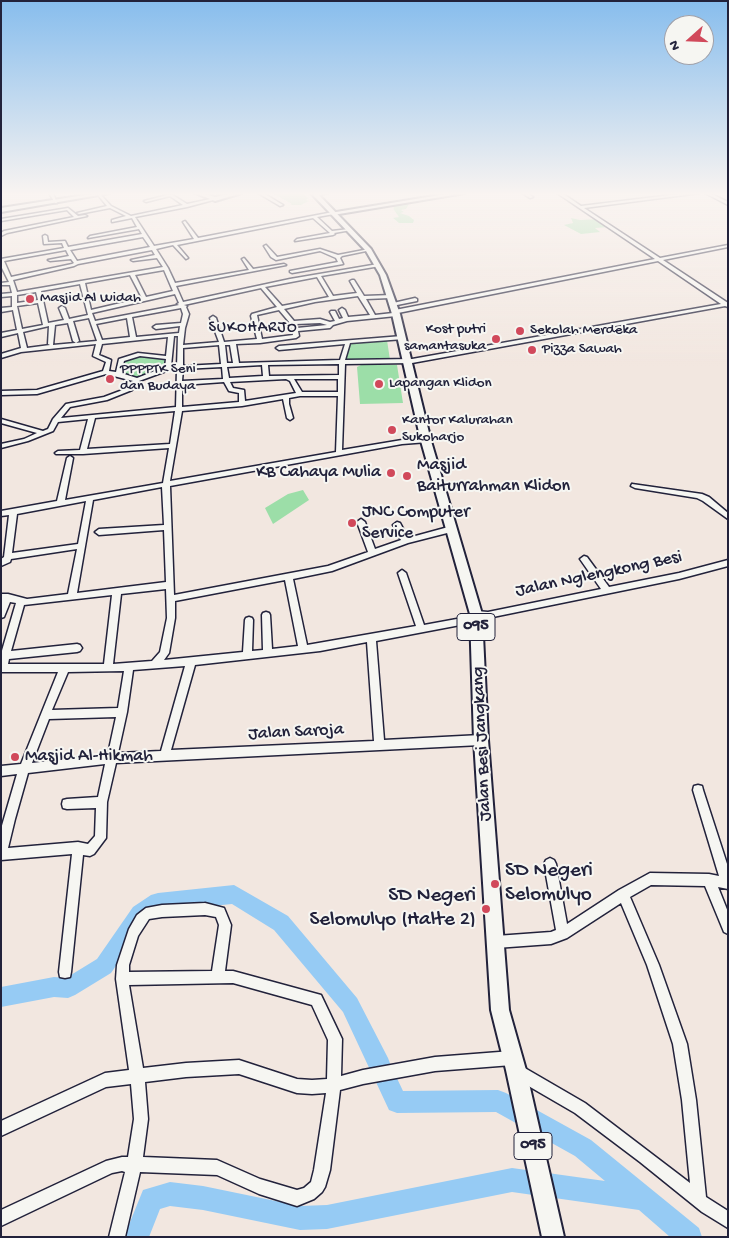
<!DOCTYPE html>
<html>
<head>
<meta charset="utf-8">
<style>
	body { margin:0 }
	#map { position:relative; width:729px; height:1238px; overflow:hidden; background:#f2e7e0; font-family:"Gochi Hand",sans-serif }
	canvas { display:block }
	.frame { position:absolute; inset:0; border:2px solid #22223b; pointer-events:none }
	.north { position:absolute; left:664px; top:15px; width:50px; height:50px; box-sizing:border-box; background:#f6f6f2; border:1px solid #a1a1a9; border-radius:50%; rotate:250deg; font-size:14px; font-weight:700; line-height:20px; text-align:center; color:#22223b }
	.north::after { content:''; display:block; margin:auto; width:18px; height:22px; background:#d1495b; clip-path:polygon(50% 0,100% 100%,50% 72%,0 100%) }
</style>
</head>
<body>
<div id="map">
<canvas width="729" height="1238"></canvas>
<div class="frame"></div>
<div class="north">N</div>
</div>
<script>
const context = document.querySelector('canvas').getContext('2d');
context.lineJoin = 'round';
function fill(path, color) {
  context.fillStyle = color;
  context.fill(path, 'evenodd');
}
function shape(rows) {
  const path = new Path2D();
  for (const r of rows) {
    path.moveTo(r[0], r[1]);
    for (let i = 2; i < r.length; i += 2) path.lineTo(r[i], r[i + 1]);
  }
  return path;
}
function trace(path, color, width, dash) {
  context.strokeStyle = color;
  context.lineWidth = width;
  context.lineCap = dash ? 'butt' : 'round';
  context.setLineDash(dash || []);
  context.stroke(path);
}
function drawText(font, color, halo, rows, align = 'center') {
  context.font = font + ' "Gochi Hand",sans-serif';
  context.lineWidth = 4;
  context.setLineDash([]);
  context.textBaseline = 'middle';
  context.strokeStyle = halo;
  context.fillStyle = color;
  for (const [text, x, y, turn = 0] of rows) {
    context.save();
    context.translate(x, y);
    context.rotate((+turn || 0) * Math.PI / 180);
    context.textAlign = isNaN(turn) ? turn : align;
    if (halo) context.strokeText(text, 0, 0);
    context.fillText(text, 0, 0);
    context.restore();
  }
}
fill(shape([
	[272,193,301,193,309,198,306,200,309,201,301,205,290,205,292,204],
	[414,201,418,203,409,204,406,209,401,210,404,212,400,213,409,216,414,220,413,223,399,223,393,218,399,217,394,210,393,204],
	[571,218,580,220,598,219,609,227,595,228,600,232,581,234,564,225,573,223],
	[387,340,390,360,345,361,349,343],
	[140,354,169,358,168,368,137,380,118,374,121,360],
	[361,365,397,365,403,403,360,404,357,367],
	[303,490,309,500,273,524,265,508,288,494]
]), '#9cdea8');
fill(shape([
	[234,885,288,916,357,998,388,1058,391,1066,389,1070,394,1072,403,1091,498,1090,506,1093,591,1140,699,1228,702,1237,670,1237,639,1210,512,1192,327,1229,300,1230,203,1210,170,1206,160,1209,149,1237,124,1237,143,1190,170,1182,203,1186,300,1206,327,1205,512,1168,605,1181,575,1156,496,1112,397,1113,389,1110,375,1080,377,1076,372,1074,343,1012,274,930,232,904,161,911,147,921,111,973,75,995,68,998,54,997,1,1007,1,987,54,977,66,978,97,959,133,907,151,895,158,893,234,885]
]), '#96cbf4');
const street = shape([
	[49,193,53,193,57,203,55,203,49,193],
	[258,193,263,193,283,205,280,206,258,193],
	[320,193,328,193,316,196,314,195,320,193],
	[522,193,527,193,533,197,530,198,522,193],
	[557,193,562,193,581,206,687,193,700,193,584,208,660,258,728,245,728,247,663,260,728,303,728,307,725,306,412,363,345,364,342,450,402,440,426,439,429,441,428,442,402,444,170,486,174,595,328,566,368,552,357,522,361,519,365,522,375,549,401,540,393,525,397,522,400,523,408,538,452,526,456,529,455,531,408,543,332,571,293,579,307,645,416,626,398,573,402,570,406,573,424,625,473,616,472,614,473,612,476,611,488,612,601,589,580,559,584,556,587,557,609,587,679,573,728,560,728,566,679,579,488,618,480,618,479,621,476,622,376,641,384,740,481,735,485,737,486,740,485,743,481,745,116,763,107,802,106,838,94,854,90,856,83,855,71,972,70,977,65,978,60,977,59,972,72,854,1,860,1,829,17,774,1,776,1,766,21,764,58,672,1,672,1,654,16,603,10,602,4,617,1,618,2,600,1,594,8,594,27,599,68,594,77,549,11,559,10,562,1,566,1,559,4,557,9,515,1,516,1,511,57,501,67,458,70,456,73,458,65,500,163,483,169,448,83,454,56,454,55,453,58,451,80,450,88,419,58,422,53,431,28,441,1,448,1,444,24,439,37,433,1,423,1,419,43,431,48,429,53,419,66,404,104,397,128,388,133,381,106,374,37,394,1,395,1,391,37,390,103,371,106,362,93,356,96,344,21,352,1,358,1,354,21,348,18,333,1,337,1,333,17,330,13,310,1,312,1,308,12,307,12,296,1,297,1,294,12,293,10,285,1,285,1,283,9,282,1,266,1,259,64,248,62,243,44,244,43,236,45,235,47,236,48,242,65,241,68,247,142,234,139,229,88,238,90,236,137,227,132,218,112,222,112,220,126,216,110,208,79,214,77,213,107,206,98,195,100,194,111,206,131,216,183,205,170,196,146,202,144,201,171,194,187,204,215,198,217,199,187,207,135,217,154,246,194,239,183,222,185,221,198,238,333,212,334,214,317,217,332,231,349,229,351,230,334,233,335,234,333,235,295,241,297,239,330,233,313,218,177,245,188,258,186,259,173,245,156,249,168,268,175,283,249,270,242,259,244,258,253,269,284,264,286,265,176,286,183,302,290,279,378,264,380,265,380,266,321,276,333,296,357,293,350,281,352,280,354,280,364,296,392,295,392,297,390,298,366,299,375,315,393,313,395,310,655,259,557,193],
	[143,237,150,247,77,261,70,250,143,237],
	[66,250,69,256,48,260,50,261,71,259,74,263,72,264,11,277,4,261,66,250],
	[152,250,155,255,131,260,133,261,157,258,163,267,17,292,13,280,74,266,78,264,152,250],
	[658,261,721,304,412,359,345,360,350,343,404,339,404,337,402,336,279,346,276,348,279,350,345,344,340,360,239,363,236,344,260,343,296,338,299,336,298,331,330,328,333,325,347,321,396,316,398,315,398,313,658,261],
	[164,270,173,291,146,297,135,275,164,270],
	[130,275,142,298,91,310,85,283,130,275],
	[317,277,329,297,282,306,265,287,317,277],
	[80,284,88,315,69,319,65,308,62,306,59,308,64,320,48,323,41,291,80,284],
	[261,288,277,307,252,314,251,316,257,339,224,342,216,318,213,316,210,318,219,342,183,345,185,328,189,314,186,307,187,306,184,305,261,288],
	[36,292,38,300,17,303,17,295,36,292],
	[175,294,179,303,177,304,179,305,95,321,92,313,175,294],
	[358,296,370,315,348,317,345,310,342,308,339,310,343,318,339,319,335,311,331,311,330,312,335,321,330,322,320,319,294,321,284,309,315,302,358,296],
	[38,303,43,325,22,329,17,306,38,303],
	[181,308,183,314,181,323,156,325,153,327,156,329,180,326,179,333,136,337,132,317,181,308],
	[279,310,290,323,293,335,262,339,257,315,279,310],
	[89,318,97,341,53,345,55,325,68,323,73,341,76,343,79,341,73,321,89,318],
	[127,318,130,337,102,340,96,324,127,318],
	[320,323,327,325,297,328,296,324,320,323],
	[49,326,48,344,50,345,27,348,23,332,49,326],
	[174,336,178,336,177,366,171,366,174,336],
	[168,337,166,356,138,353,119,359,116,372,109,371,111,360,99,355,102,344,168,337],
	[219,345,221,364,183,366,183,348,219,345],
	[225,345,230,345,233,363,227,363,225,345],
	[140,356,166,359,165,367,137,378,121,373,124,361,140,356],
	[339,364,339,375,269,376,268,365,339,364],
	[262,365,263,376,229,378,227,367,262,365],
	[222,367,223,379,182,381,183,369,222,367],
	[177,369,176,407,61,418,70,407,107,400,132,390,139,381,169,370,177,369],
	[286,379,290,381,296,393,245,401,244,390,233,388,230,382,286,379],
	[294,379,338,379,338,392,302,392,294,379],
	[224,382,229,391,239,393,239,402,182,407,182,385,224,382],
	[300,396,338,396,336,452,170,481,182,411,242,406,283,399,287,418,290,420,293,418,289,404,289,398,300,396],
	[175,411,170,444,87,449,95,418,175,411],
	[162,487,164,525,99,529,95,532,99,535,164,530,166,582,77,593,93,500,162,487],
	[86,501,78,544,12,553,17,514,86,501],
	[285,580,298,646,272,649,270,615,269,613,266,612,263,613,262,615,263,650,252,651,253,620,252,618,249,617,246,618,245,620,243,652,164,660,169,653,175,618,175,601,285,580],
	[166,589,167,618,160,652,152,661,113,664,121,594,166,589],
	[112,595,104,664,8,664,9,659,77,652,80,651,82,648,80,645,77,644,11,651,24,605,112,595],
	[367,642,374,741,171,750,195,665,320,651,367,642],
	[185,666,161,751,118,753,127,712,133,670,185,666],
	[124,671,118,708,52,710,68,672,124,671],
	[116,717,108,754,32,763,49,719,116,717],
	[105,764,98,797,67,799,63,800,62,804,63,808,67,809,96,808,95,836,88,844,78,842,8,848,15,819,28,773,105,764],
	[705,193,710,193,728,202,728,205,705,193],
	[68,208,78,216,85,215,87,216,7,233,1,236,1,233,4,231,74,217,67,210,1,221,1,219,68,208],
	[266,245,277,257,320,249,338,255,369,249,371,250,342,256,340,258,343,264,292,273,290,272,290,271,338,262,336,258,320,251,276,260,271,257,264,246,266,245],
	[415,298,417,299,417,301,392,306,389,304,415,298],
	[632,484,702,494,709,497,728,513,728,519,703,501,697,498,635,488,631,486,632,484],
	[698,785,702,786,703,790,728,867,728,889,718,887,728,912,728,934,724,932,705,886,651,885,630,897,659,965,687,1044,696,1100,706,1197,728,1211,728,1228,702,1212,640,1162,575,1113,513,1077,511,1072,513,1067,518,1065,523,1067,585,1103,690,1183,682,1100,673,1044,647,965,621,903,567,938,551,944,496,948,492,946,490,942,492,938,496,936,551,932,556,930,544,864,546,860,550,858,554,860,556,864,567,924,619,890,650,873,709,874,719,876,693,790,694,786,698,785],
	[205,903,224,908,231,925,225,971,233,971,321,995,342,1039,341,1076,363,1070,435,1057,512,1051,517,1053,519,1058,517,1063,512,1065,435,1071,363,1084,340,1090,330,1170,325,1187,322,1192,314,1199,297,1206,259,1194,217,1175,140,1172,125,1237,109,1237,125,1172,122,1171,112,1173,1,1226,1,1210,106,1161,122,1157,128,1157,134,1119,131,1084,106,1087,1,1136,1,1121,105,1073,129,1070,116,979,117,965,129,929,137,915,146,908,162,905,205,903],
	[205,915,216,917,219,925,212,971,129,972,129,965,138,936,149,919,162,917,205,915],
	[233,983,312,1005,328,1040,327,1079,312,1080,297,1079,239,1060,186,1063,143,1068,129,985,233,983],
	[239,1074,297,1093,312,1094,326,1093,314,1170,311,1182,304,1188,297,1190,260,1179,217,1160,143,1157,148,1119,145,1082,186,1077,239,1074]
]);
const secondary = shape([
	[98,193,110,193,1,212,1,208,98,193],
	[195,193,202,193,215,197,233,193,242,193,215,201,195,193],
	[452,193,465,193,333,215,330,213,452,193]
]);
const primary = shape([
	[311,193,317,193,371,249,386,275,400,314,431,441,482,614,488,740,509,1010,526,1070,564,1237,542,1237,506,1070,491,1010,474,740,470,614,421,441,392,314,380,275,366,251,311,193]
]);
trace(street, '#22223b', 3);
trace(secondary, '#22223b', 4);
trace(primary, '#22223b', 4);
fill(street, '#f6f6f2');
fill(secondary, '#f6f6f2');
fill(primary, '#f6f6f2');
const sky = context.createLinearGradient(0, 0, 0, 366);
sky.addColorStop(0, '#87bded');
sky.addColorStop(0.53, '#f9f4f1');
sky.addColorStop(1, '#f9f4f100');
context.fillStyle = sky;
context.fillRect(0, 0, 729, 366);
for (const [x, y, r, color] of [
	[30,299,5,"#d1495b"],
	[520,331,5,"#d1495b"],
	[496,339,5,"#d1495b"],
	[532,350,5,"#d1495b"],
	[110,379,5,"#d1495b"],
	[379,384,5,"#d1495b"],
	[392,430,5,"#d1495b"],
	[391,473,5,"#d1495b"],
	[407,476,5,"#d1495b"],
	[352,523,5,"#d1495b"],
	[15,757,5,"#d1495b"],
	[495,884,5,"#d1495b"],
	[486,909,5,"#d1495b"]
]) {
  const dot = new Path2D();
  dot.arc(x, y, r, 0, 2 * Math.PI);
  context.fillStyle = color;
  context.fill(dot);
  trace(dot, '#f6f6f2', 2);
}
drawText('15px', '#22223b', '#f6f6f2', [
	["Masjid Al Widah",40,299],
	["Kost putri",486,330,"right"],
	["samantasuka",486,347,"right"],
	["Sekolah Merdeka",530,331],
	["Pizza Sawah",542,350],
	["PPPPTK Seni",120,370],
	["dan Budaya",120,387],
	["Lapangan Klidon",389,384],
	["Kantor Kalurahan",402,421],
	["Sukoharjo",402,438]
], 'left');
context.letterSpacing = '1px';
drawText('16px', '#22223b', '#f6f6f2', [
	["SUKOHARJO",253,329]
]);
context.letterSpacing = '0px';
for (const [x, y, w] of [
	[476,627,38],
	[533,1146,38]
]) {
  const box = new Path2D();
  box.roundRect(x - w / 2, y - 13.5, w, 27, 4);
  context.fillStyle = '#f6f6f2';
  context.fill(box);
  trace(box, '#22223b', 1);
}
drawText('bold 16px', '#22223b', null, [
	["095",476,627],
	["095",533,1146]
]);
drawText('18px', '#22223b', '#f6f6f2', [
	["Masjid",417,466],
	["Baiturrahman Klidon",417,487],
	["KB Cahaya Mulia",381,473,"right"],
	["JNC Computer",362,513],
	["Service",362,534],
	["Masjid Al-Hikmah",25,757]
], 'left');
drawText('18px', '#22223b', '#f6f6f2', [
	["Jalan Nglengkong Besi",599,575,-12],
	["Jalan Saroja",296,733,-3],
	["Jalan Besi Jangkang",483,744,-93]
]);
drawText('21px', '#22223b', '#f6f6f2', [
	["SD Negeri",505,872],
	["Selomulyo",505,896],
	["SD Negeri",476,897,"right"],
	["Selomulyo (Halte 2)",476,921,"right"]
], 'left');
</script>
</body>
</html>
